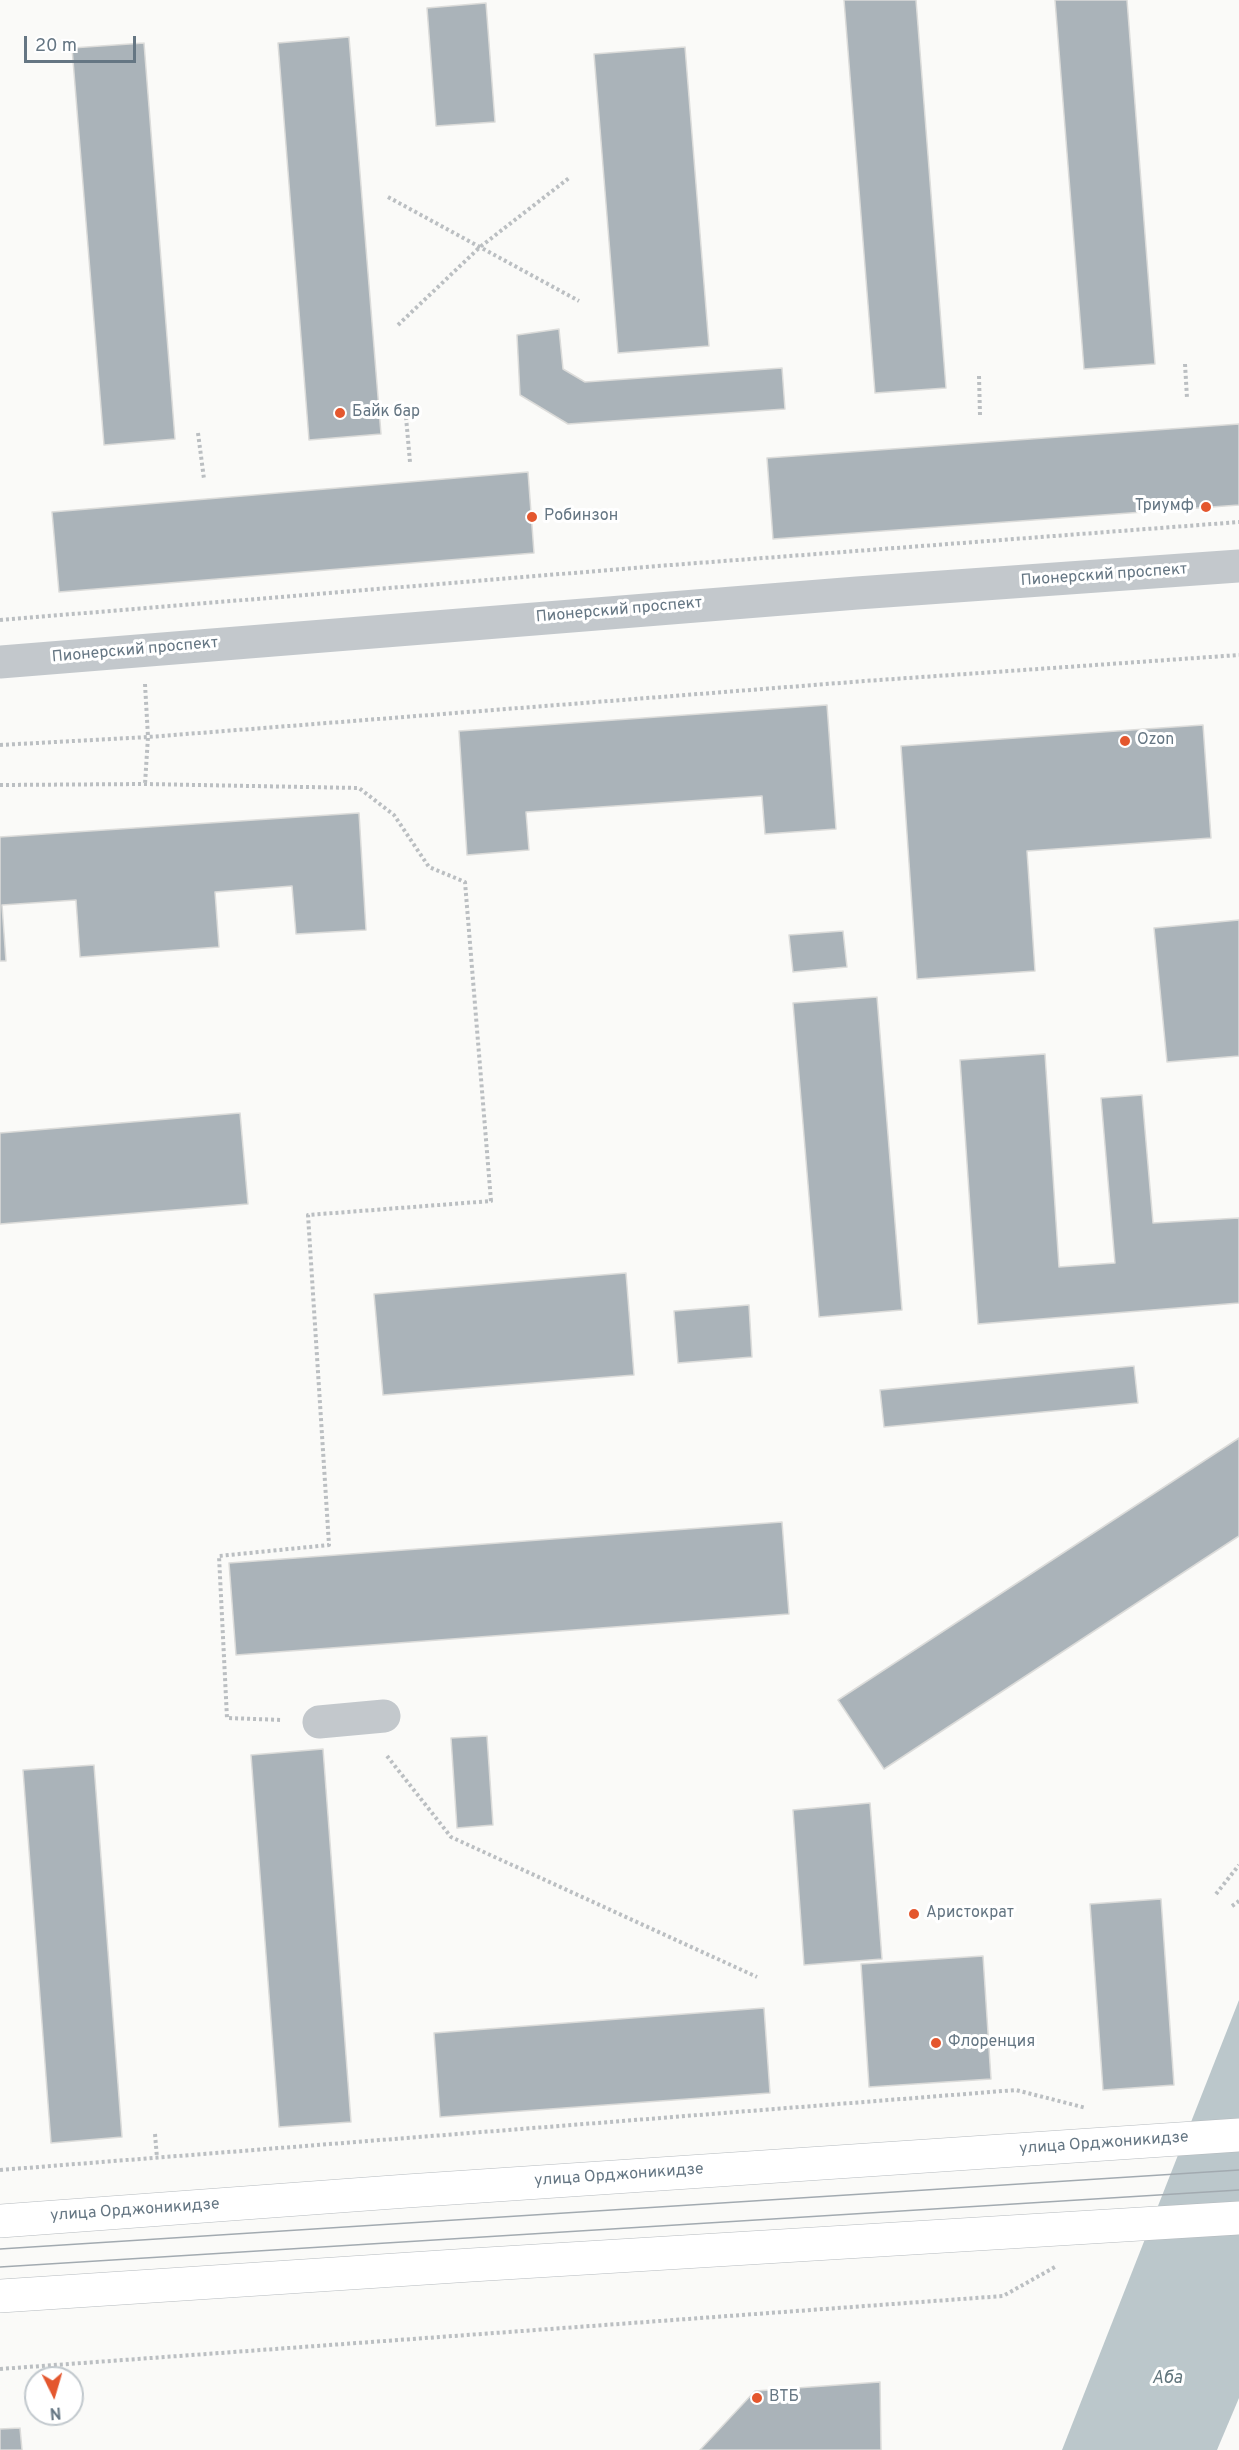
<!DOCTYPE html>
<html>
<head>
<meta charset="utf-8">
<style>
	body { margin:0 }
	#map { position:relative; width:1239px; height:2450px; overflow:hidden; background:#fafaf8; font-family:Overpass,sans-serif }
	canvas { display:block }
	.north { position:absolute; left:24px; top:2366px; width:60px; height:60px; box-sizing:border-box; background:#fff; border:2px solid #c1c8cd; border-radius:50%; rotate:175deg; font-size:16px; font-weight:700; line-height:24px; text-align:center; color:#657683 }
	.north::after { content:''; display:block; margin:auto; width:21px; height:27px; background:#e4572e; clip-path:polygon(50% 0,100% 100%,50% 72%,0 100%) }
	.scale { position:absolute; left:24px; top:36px; width:112px; height:27px; box-sizing:border-box; border:3px solid #657683; border-top:0; padding-left:8px; font-size:18px; line-height:21px; white-space:nowrap; color:#657683; -webkit-text-stroke:4px #fff; paint-order:stroke }
</style>
</head>
<body>
<div id="map">
<canvas width="1239" height="2450"></canvas>
<div class="north">N</div>
<div class="scale">20 m</div>
</div>
<script>
const context = document.querySelector('canvas').getContext('2d');
context.lineJoin = 'round';
function fill(path, color) {
  context.fillStyle = color;
  context.fill(path, 'evenodd');
}
function shape(rows) {
  const path = new Path2D();
  for (const r of rows) {
    path.moveTo(r[0], r[1]);
    for (let i = 2; i < r.length; i += 2) path.lineTo(r[i], r[i + 1]);
  }
  return path;
}
function trace(path, color, width, dash) {
  context.strokeStyle = color;
  context.lineWidth = width;
  context.lineCap = dash ? 'butt' : 'round';
  context.setLineDash(dash || []);
  context.stroke(path);
}
function drawText(font, color, halo, rows, align = 'center') {
  context.font = font + ' Overpass,sans-serif';
  context.lineWidth = 6;
  context.setLineDash([]);
  context.textBaseline = 'middle';
  context.strokeStyle = halo;
  context.fillStyle = color;
  for (const [text, x, y, turn = 0] of rows) {
    context.save();
    context.translate(x, y);
    context.rotate((+turn || 0) * Math.PI / 180);
    context.textAlign = isNaN(turn) ? turn : align;
    if (halo) context.strokeText(text, 0, 0);
    context.fillText(text, 0, 0);
    context.restore();
  }
}
fill(shape([
	[1239,2000,1239,2398,1217,2450,1062,2450]
]), '#bbc7cb');
const building = shape([
	[844,0,916,0,946,388,875,393,844,0],
	[1055,0,1127,0,1155,364,1084,369,1055,0],
	[486,3,495,122,436,126,427,8,486,3],
	[349,37,381,434,309,440,278,43,349,37],
	[144,43,175,439,104,445,72,48,144,43],
	[685,47,709,346,618,353,594,54,685,47],
	[559,329,563,369,585,382,782,368,785,409,568,424,520,395,517,335,559,329],
	[1239,424,1239,505,773,539,767,458,1239,424],
	[528,472,534,553,59,592,52,512,528,472],
	[827,705,836,829,765,834,762,796,526,812,529,850,467,855,459,731,827,705],
	[1203,725,1211,838,1027,851,1035,971,917,979,901,746,1203,725],
	[359,813,366,930,296,934,292,886,215,892,219,947,80,957,76,900,2,905,6,961,0,961,0,837,359,813],
	[1239,920,1239,1056,1167,1062,1154,928,1239,920],
	[843,931,847,967,793,972,789,935,843,931],
	[877,997,902,1310,819,1317,793,1003,877,997],
	[1045,1054,1059,1267,1115,1263,1101,1098,1142,1095,1153,1223,1239,1218,1239,1303,978,1324,960,1060,1045,1054],
	[240,1113,248,1204,0,1224,0,1133,240,1113],
	[626,1273,634,1375,383,1395,374,1294,626,1273],
	[749,1305,752,1357,678,1363,674,1311,749,1305],
	[1134,1366,1138,1403,884,1427,880,1390,1134,1366],
	[1239,1438,1239,1536,884,1769,838,1700,1239,1438],
	[782,1522,789,1614,236,1655,229,1563,782,1522],
	[487,1736,493,1825,457,1828,451,1738,487,1736],
	[323,1749,351,2122,279,2127,251,1755,323,1749],
	[94,1765,122,2137,51,2143,23,1770,94,1765],
	[870,1803,882,1959,804,1965,793,1810,870,1803],
	[1161,1899,1174,2085,1103,2090,1090,1904,1161,1899],
	[983,1956,991,2079,869,2087,861,1964,983,1956],
	[764,2008,770,2093,440,2117,434,2033,764,2008],
	[880,2382,881,2450,700,2450,755,2391,880,2382],
	[20,2428,22,2450,0,2450,0,2429,20,2428]
]);
fill(building, '#aab3b9');
trace(building, '#dcdcda', 1.5);
const major = shape([
	[0,2221,407,2191,1239,2135],
	[0,2296,471,2265,1239,2218]
]);
trace(major, '#b5babe', 34);
trace(shape([
	[388,197,579,301],
	[398,325,480,247,569,178],
	[1185,364,1187,398],
	[979,376,980,415],
	[406,417,410,462],
	[198,433,204,479],
	[0,620,658,566,1239,522],
	[145,684,148,737,145,784],
	[0,745,148,737,865,681,1239,655],
	[0,785,145,784,359,788,394,815,429,867,465,882,491,1201,308,1215,329,1545,219,1556,227,1718,283,1720],
	[387,1756,451,1837,757,1977],
	[1216,1894,1239,1865],
	[1232,1906,1239,1901],
	[155,2134,157,2158],
	[0,2170,1016,2090,1086,2108],
	[0,2369,1003,2296,1055,2267]
]), '#bbbfc2', 4, [3, 3]);
trace(shape([
	[0,662,857,593,1239,566],
	[319,1722,384,1716]
]), '#c3c8cc', 33);
trace(major, '#fff', 33);
trace(shape([
	[0,2249,1239,2170],
	[0,2267,1239,2190]
]), '#a2aab0', 1.5);
for (const [x, y, r, color] of [
	[340,413,6,"#e4572e"],
	[1206,507,6,"#e4572e"],
	[532,517,6,"#e4572e"],
	[1125,741,6,"#e4572e"],
	[914,1914,6,"#e4572e"],
	[936,2043,6,"#e4572e"],
	[757,2398,6,"#e4572e"]
]) {
  const dot = new Path2D();
  dot.arc(x, y, r, 0, 2 * Math.PI);
  context.fillStyle = color;
  context.fill(dot);
  trace(dot, '#fff', 2);
}
drawText('16px', '#657683', '#fff', [
	["Байк бар",352,413],
	["Триумф",1194,507,"right"],
	["Робинзон",544,517],
	["Ozon",1137,741],
	["Аристократ",926,1914],
	["Флоренция",948,2043],
	["ВТБ",769,2398]
], 'left');
drawText('16px', '#657683', '#fff', [
	["Пионерский проспект",1104,576,-4],
	["Пионерский проспект",619,611,-5],
	["Пионерский проспект",135,651,-5],
	["улица Орджоникидзе",1104,2144,-4],
	["улица Орджоникидзе",619,2176,-4],
	["улица Орджоникидзе",135,2211,-4]
]);
drawText('italic 18px', '#60757c', '#fff', [
	["Аба",1167,2379]
]);
</script>
</body>
</html>
